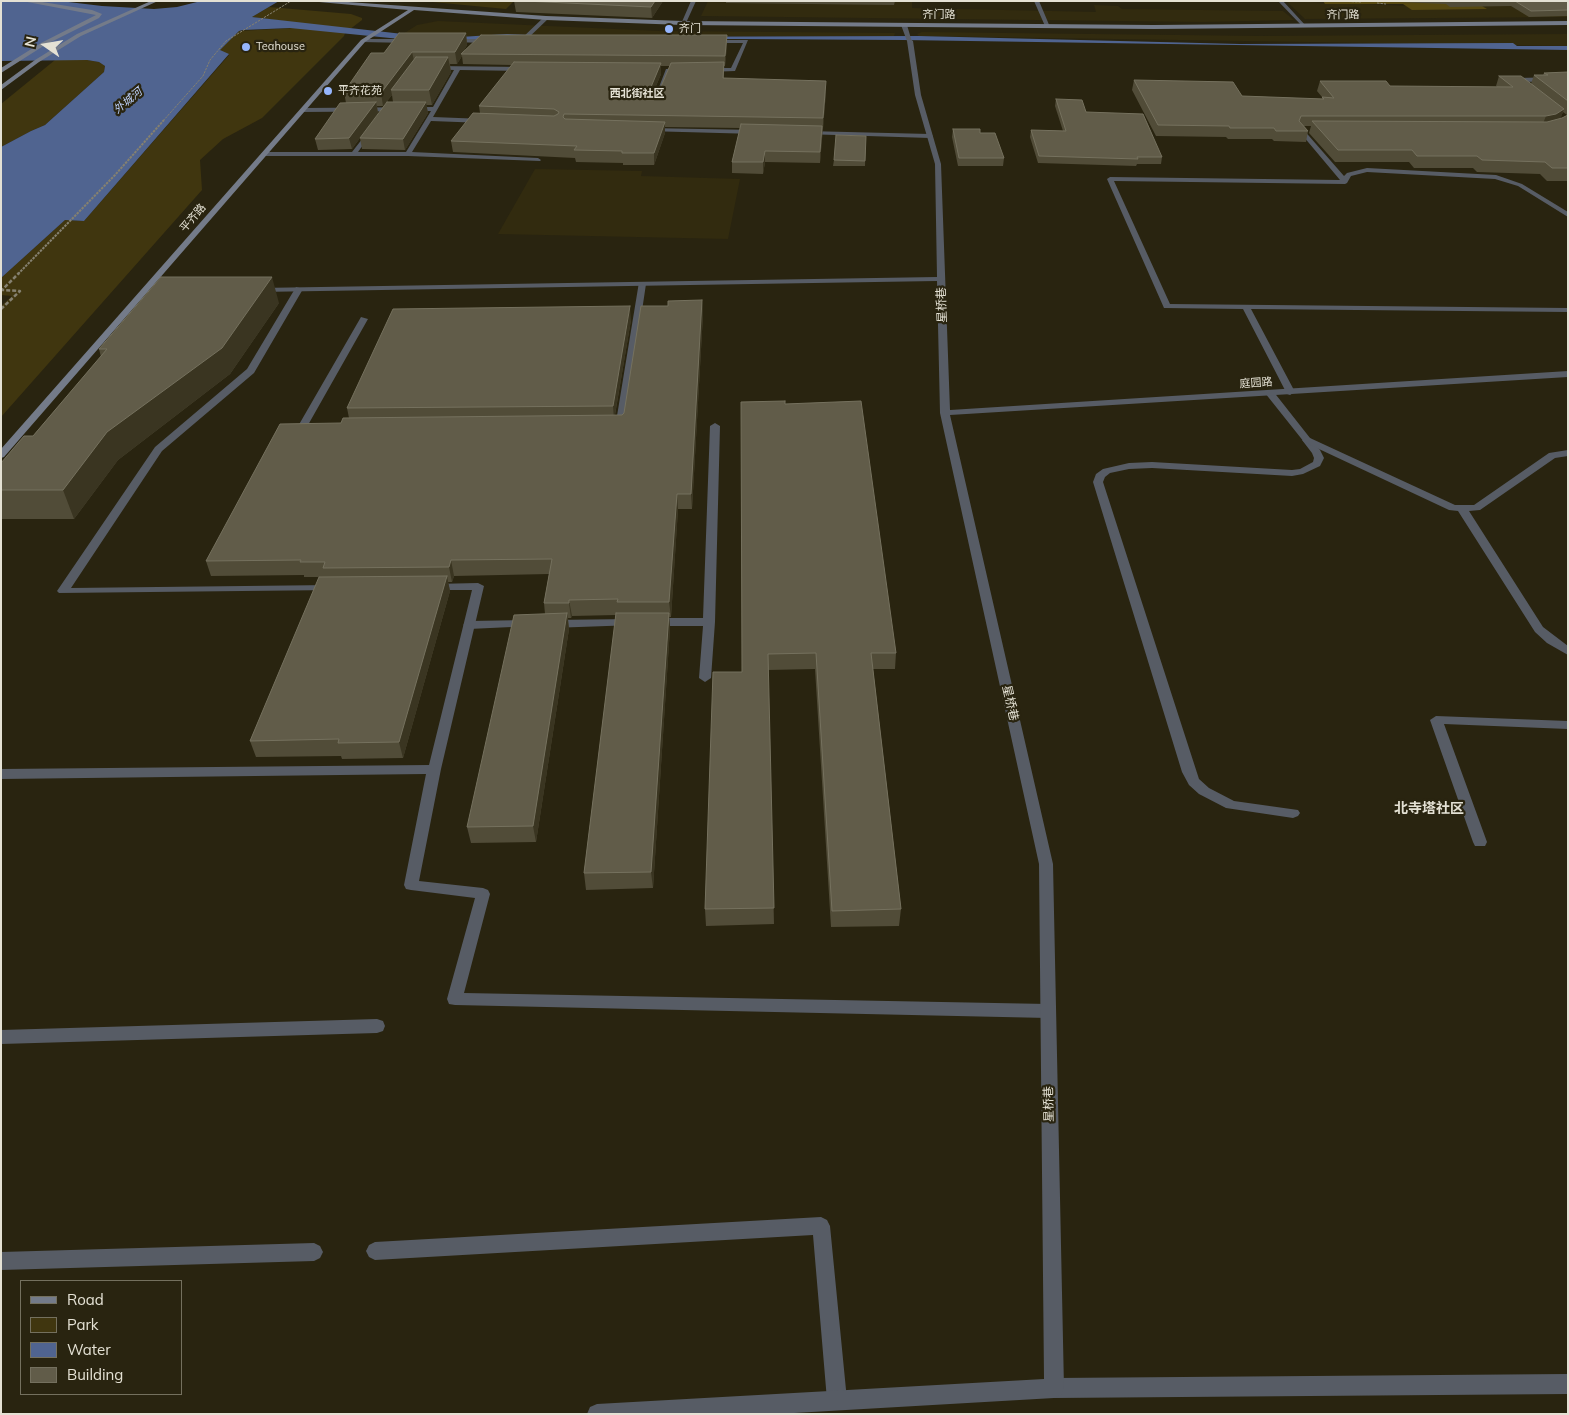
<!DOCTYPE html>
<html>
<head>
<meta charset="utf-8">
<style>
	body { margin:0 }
	#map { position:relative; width:1569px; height:1415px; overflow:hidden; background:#292410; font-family:Mulish,sans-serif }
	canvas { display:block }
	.frame { position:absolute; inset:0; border:2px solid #e4e1d4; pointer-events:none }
	.legend { position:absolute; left:20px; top:1280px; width:162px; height:115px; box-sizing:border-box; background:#292410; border:1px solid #74705e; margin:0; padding:6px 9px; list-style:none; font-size:15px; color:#e4e1d4 }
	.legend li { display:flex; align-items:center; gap:10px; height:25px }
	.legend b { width:25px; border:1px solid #74705e }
	.north { position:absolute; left:20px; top:20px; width:50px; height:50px; -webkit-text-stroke:4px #292410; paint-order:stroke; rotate:283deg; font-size:14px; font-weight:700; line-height:20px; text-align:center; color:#e4e1d4 }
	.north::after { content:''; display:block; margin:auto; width:18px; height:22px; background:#e4e1d4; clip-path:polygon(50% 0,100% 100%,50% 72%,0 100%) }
</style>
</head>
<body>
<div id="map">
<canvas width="1569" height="1415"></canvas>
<div class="frame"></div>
<ul class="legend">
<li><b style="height:6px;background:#747b89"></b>Road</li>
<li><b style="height:14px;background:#40360f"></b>Park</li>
<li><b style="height:14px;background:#506490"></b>Water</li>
<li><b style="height:14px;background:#615c49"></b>Building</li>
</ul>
<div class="north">N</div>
</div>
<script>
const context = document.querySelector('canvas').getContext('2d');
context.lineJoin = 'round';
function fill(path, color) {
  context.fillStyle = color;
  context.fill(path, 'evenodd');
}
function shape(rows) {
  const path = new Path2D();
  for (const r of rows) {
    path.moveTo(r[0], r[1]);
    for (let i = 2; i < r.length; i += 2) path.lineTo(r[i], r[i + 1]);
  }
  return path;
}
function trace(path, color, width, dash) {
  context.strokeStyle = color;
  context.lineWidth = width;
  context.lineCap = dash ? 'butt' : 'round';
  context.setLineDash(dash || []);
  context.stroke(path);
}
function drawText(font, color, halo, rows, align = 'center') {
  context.font = font + ' Mulish,"Noto Sans SC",sans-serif';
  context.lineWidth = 4.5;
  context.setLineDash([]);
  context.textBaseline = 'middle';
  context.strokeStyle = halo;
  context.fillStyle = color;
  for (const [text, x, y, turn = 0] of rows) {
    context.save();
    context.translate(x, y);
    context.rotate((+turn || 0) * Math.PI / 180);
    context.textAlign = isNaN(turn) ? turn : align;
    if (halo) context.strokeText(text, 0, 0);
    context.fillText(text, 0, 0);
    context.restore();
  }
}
fill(shape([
	[708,1,912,1,912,8,1096,12,1094,5,1118,6,1122,9,1283,11,1294,20,1203,22,701,16],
	[1286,1,1486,9,1474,1,1568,1,1568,17,1305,19],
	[438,21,659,31,895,33,894,36,571,37,507,34,465,37,403,34,417,25],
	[922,32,1262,36,1568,34,1568,46,919,36,917,34],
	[535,169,642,171,641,176,740,179,728,239,498,234]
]), '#322b0f');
fill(shape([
	[422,1,514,1,506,9],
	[269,7,351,14,362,18,362,20,345,33,344,36,262,118,223,139,200,160,202,190,1,417,1,306,12,296,1,295,1,278,65,220,84,221,229,55,219,50,239,31,294,28,297,23,252,17],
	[55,60,87,60,99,62,105,66,104,72,45,125,31,131,1,147,1,104]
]), '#40360f');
fill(shape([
	[1323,1,1474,1,1487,9,1412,10,1403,4,1325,4]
]), '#574911');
fill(shape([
	[5,1,60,1,102,6,154,9,177,7,201,1,279,1,252,17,403,34,460,37,507,34,571,37,919,36,1240,44,1513,43,1517,46,1568,46,1568,50,903,40,734,39,440,41,400,39,290,28,243,30,239,31,220,50,229,54,84,221,65,220,1,278,1,147,31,131,45,125,104,72,105,66,99,62,87,60,1,61,1,2]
]), '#506490');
trace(shape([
	[1334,1,1362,2],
	[1377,3,1386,4],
	[163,121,203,76,210,60,226,41,291,1]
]), '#858170', 1, [2.5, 1]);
trace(shape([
	[18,274,115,175,164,120]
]), '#858170', 2, [2.5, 1]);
trace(shape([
	[1,309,20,291,2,290,19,273]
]), '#858170', 2.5, [4, 2]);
fill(shape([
	[1034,1,1039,1,1050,27,1045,26,1034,1],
	[544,17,549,18,524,42,520,42,520,40,544,17],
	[904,23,907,25,912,42,907,41,901,25,904,23],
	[363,39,410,39,413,41,410,43,361,42,363,39],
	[450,39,490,39,493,41,490,43,448,42,450,39],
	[708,40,748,40,735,71,708,72,705,70,708,68,731,68,743,43,710,43,708,40],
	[434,66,524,67,527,69,524,71,460,70,433,117,484,119,487,121,484,123,431,121,412,152,538,158,541,160,540,161,408,156,264,156,261,154,264,152,352,152,370,129,373,131,358,152,406,152,431,111,303,112,300,110,303,108,433,107,454,70,432,69,434,66],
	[666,69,683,68,686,70,670,72,659,99,654,100,666,69],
	[1565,77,1568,78,1568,83,1564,81,1521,82,1525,85,1522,87,1513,80,1516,78,1565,77],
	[648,128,756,130,759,132,756,134,646,131,646,129,648,128],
	[806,131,930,134,933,136,930,138,804,134,804,132,806,131],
	[639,282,646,284,625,425,616,428,611,425,616,422,639,282],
	[361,317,368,319,308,425,316,426,318,428,313,431,299,430,297,428,361,317],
	[715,423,720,426,715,622,711,678,705,682,699,678,703,626,654,626,648,622,654,618,703,618,710,426,715,423],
	[1307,437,1310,438,1320,450,1324,458,1320,466,1303,474,1292,476,1152,468,1129,469,1110,473,1105,477,1103,482,1199,779,1209,788,1234,801,1298,810,1300,813,1298,816,1293,818,1226,808,1199,794,1189,785,1182,772,1093,482,1096,474,1103,469,1129,463,1152,462,1292,470,1300,469,1313,462,1314,458,1312,453,1302,440,1307,437],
	[631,619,635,621,637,623,635,625,551,628,545,624,551,620,631,619],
	[529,620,533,622,535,624,533,626,469,629,463,625,469,621,529,620],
	[1436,716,1568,721,1568,729,1444,724,1487,842,1485,846,1475,846,1473,842,1430,720,1436,716],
	[377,1019,383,1021,385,1026,383,1031,377,1033,1,1044,1,1030,377,1019],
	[821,1217,827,1220,830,1226,847,1400,844,1407,837,1410,830,1407,827,1400,813,1235,375,1260,369,1257,366,1251,369,1245,375,1242,821,1217],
	[314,1243,320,1246,323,1252,320,1258,314,1261,1,1270,1,1252,314,1243]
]), '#575c65');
fill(shape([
	[1298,128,1302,128,1344,176,1347,173,1367,168,1496,175,1522,184,1568,212,1568,217,1518,186,1495,179,1367,172,1351,176,1347,183,1345,184,1114,181,1170,304,1568,308,1568,312,1251,309,1295,392,1290,395,1287,394,1243,309,1164,308,1107,179,1110,177,1340,180,1298,130,1298,128],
	[296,287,303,289,254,373,162,451,71,588,331,585,335,586,337,588,335,590,59,593,57,591,155,447,247,369,296,287],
	[1270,390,1273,391,1310,438,1455,505,1474,505,1549,453,1568,450,1568,456,1555,458,1480,510,1469,511,1543,627,1568,646,1568,655,1547,643,1535,632,1458,511,1449,510,1304,442,1265,393,1270,390],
	[478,583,484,586,441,769,419,881,483,888,488,890,490,894,464,993,1048,1004,1054,1006,1056,1011,1054,1016,1048,1018,455,1005,449,1004,447,999,475,898,411,890,406,889,404,885,426,774,1,779,1,769,429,765,472,590,434,590,428,587,434,584,478,583],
	[1568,1374,1568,1394,1054,1398,1047,1395,1044,1388,1047,1381,1054,1378,1568,1374]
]), '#575c65');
fill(shape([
	[691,1,696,1,686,23,681,24,691,1],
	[1278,1,1283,1,1306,26,1302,26,1278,1],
	[910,39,913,41,921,95,941,164,950,410,1568,371,1568,377,950,415,1053,864,1064,1388,1061,1395,1054,1398,777,1414,587,1414,590,1407,597,1404,1044,1379,1039,864,940,413,937,281,259,292,255,290,259,288,937,277,935,164,915,95,907,41,910,39]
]), '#575c65');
fill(shape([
	[22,1,36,1,92,10,102,14,99,18,45,45,1,73,1,68,41,43,96,15,22,1],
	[151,1,158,1,81,36,39,62,1,90,1,85,35,60,77,34,151,1],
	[308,1,334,1,546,16,683,21,1154,25,1568,21,1568,25,1154,29,683,25,546,20,414,10,365,42,4,457,1,458,1,449,361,40,408,10,308,1]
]), '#747b89');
fill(shape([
	[514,1,663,1,652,18,516,12],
	[726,1,895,1,894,5,726,3],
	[1374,1,1568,1,1568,16,1529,17,1511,6,1450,7,1446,4],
	[466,33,467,45,463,52,727,35,727,45,725,66,724,66,724,78,826,92,820,163,765,162,763,174,732,173,732,162,740,128,665,127,665,133,654,165,623,165,623,163,576,162,575,158,453,152,451,141,480,113,479,106,512,65,463,64,462,56,457,64,450,64,451,72,432,105,426,105,428,113,405,150,362,149,360,138,393,102,392,95,383,106,377,106,378,113,352,149,318,150,315,139,346,103,344,92,384,53],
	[661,66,670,66,660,89,654,91,661,74],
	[1568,72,1568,181,1547,181,1540,174,1477,172,1473,168,1414,168,1409,162,1335,162,1309,133,1311,126,1304,126,1308,131,1306,142,1274,141,1272,139,1228,139,1226,137,1156,136,1132,90,1134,80,1242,96,1322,99,1322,97,1317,91,1320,81,1390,86,1497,87,1496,86,1499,76,1531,84,1534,75,1543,75,1544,73],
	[1563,112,1567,115,1560,119],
	[1056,99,1086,112,1162,157,1161,164,1137,164,1136,166,1038,163,1030,137,1031,130,1063,131,1055,106],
	[953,129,980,133,1004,158,1003,166,958,166,952,137],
	[866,136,865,166,833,166,834,160],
	[702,300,703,314,692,509,678,509,671,617,669,617,670,628,653,888,586,890,584,873,616,615,572,616,571,618,568,618,569,629,536,842,471,843,467,827,545,614,544,603,549,574,454,576,452,582,448,582,450,591,403,758,342,759,341,756,256,757,250,741,325,577,304,577,304,575,211,576,206,561,341,423,349,418,347,408,631,320,615,415,622,415,624,413,668,306],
	[279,303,230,374,118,460,74,519,1,519,1,463,33,436,101,357,99,349],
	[785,404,896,653,895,669,873,669,901,909,899,926,831,927,815,669,768,670,774,924,706,926,705,909,742,672]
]), '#514c38');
fill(shape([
	[655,1,663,1,652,18,651,7],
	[466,33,467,45,462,54,461,54,462,56,457,64,455,52],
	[727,35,727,45,725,66,725,56],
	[412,52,415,65,391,90,392,95,383,106,381,93],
	[448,57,451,72,432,105,429,90],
	[661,63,661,74,651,98,651,87],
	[826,81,826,92,823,130,823,118],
	[376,102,378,113,352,149,349,138],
	[426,102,428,113,405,150,403,139],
	[1564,109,1560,120,1542,126,1546,116],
	[665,122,665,133,654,165,654,153],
	[822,126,822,137,820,163,820,152],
	[765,151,765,162,763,174,763,162],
	[272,277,279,303,230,374,118,460,74,519,63,490,107,432],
	[702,300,703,314,692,509,691,494],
	[630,306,631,320,614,420,613,406],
	[677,494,678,509,671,617,669,602],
	[451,560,454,576,452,582,449,567],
	[447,576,450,591,403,758,399,742],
	[569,600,572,616,571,618,569,603],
	[567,613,569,629,536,842,533,826],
	[669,613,670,628,653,888,651,872]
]), '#3a3521');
const building = shape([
	[524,1,655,1,651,7,524,1],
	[1515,1,1568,1,1568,10,1531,11,1515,1],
	[399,33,466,33,455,52,412,52,381,93,345,93,346,92,344,92,371,53,384,53,399,33],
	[481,35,727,35,725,56,461,54,481,35],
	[416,57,448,57,429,90,391,90,416,57],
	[514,62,661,63,651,87,654,91,660,89,671,63,724,62,723,78,826,81,823,118,564,114,563,117,565,119,665,122,654,153,622,153,622,151,574,150,577,146,451,141,473,113,554,116,558,114,559,112,554,109,479,106,514,62],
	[1568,72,1568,101,1534,75,1548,75,1544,73,1568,72],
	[1499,76,1521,76,1564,109,1556,114,1546,116,1301,116,1299,121,1308,131,1276,131,1274,128,1230,128,1229,126,1158,125,1134,80,1233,82,1242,96,1324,99,1322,97,1334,98,1320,81,1386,81,1390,86,1513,87,1499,76],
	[1056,99,1082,100,1086,112,1143,114,1162,157,1137,157,1138,159,1039,156,1031,130,1066,131,1056,99],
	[376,102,349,138,315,139,340,103,376,102],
	[387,102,426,102,403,139,360,138,387,102],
	[1568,115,1568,168,1552,168,1545,162,1482,160,1477,156,1417,156,1412,150,1338,150,1312,121,1547,122,1562,118,1568,115],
	[741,124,822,126,820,152,765,151,763,162,732,162,741,124],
	[953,129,980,129,980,133,995,133,1004,158,959,158,953,129],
	[836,135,866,136,865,161,834,160,836,135],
	[161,277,272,277,222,348,107,432,63,490,1,490,1,463,24,436,33,436,107,349,99,349,161,277],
	[702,300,691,494,677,494,669,602,617,602,618,599,569,600,569,603,544,603,552,559,451,560,449,567,323,568,325,562,300,562,301,560,206,561,280,424,341,423,343,418,622,415,624,413,641,306,668,306,668,301,702,300],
	[630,306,613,406,347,408,393,309,630,306],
	[785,401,785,404,861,401,896,653,871,653,901,909,832,911,816,653,768,654,774,908,705,909,713,672,742,672,741,402,785,401],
	[447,576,399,742,338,743,339,739,250,741,319,577,447,576],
	[567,613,533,826,467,827,514,615,567,613],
	[616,613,669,613,651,872,584,873,616,613]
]);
fill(building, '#615c49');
trace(building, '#75715e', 1);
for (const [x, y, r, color] of [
	[669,29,5,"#96b6fd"],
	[246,47,5,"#96b6fd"],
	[328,91,5,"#96b6fd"]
]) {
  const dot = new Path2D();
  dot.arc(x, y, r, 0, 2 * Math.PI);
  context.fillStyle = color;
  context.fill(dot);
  trace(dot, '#292410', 2);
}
drawText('11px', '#e4e1d4', '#292410', [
	["齐门路",939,15],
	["齐门路",1343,15,-1],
	["平齐路",193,218,-49],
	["庭园路",1256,383,-4]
]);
drawText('11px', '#e4e1d4', '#292410', [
	["齐门",679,29],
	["Teahouse",256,47],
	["平齐花苑",338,91]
], 'left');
drawText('bold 11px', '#e4e1d4', '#292410', [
	["西北街社区",637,94]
]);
drawText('italic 11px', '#bfd3fd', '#292410', [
	["外城河",128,101,-39]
]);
drawText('12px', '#e4e1d4', '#292410', [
	["星桥巷",942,305,-92],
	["星桥巷",1010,703,77],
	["星桥巷",1049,1104,-91]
]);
drawText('bold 14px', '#e4e1d4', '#292410', [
	["北寺塔社区",1429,809]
]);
</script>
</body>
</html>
